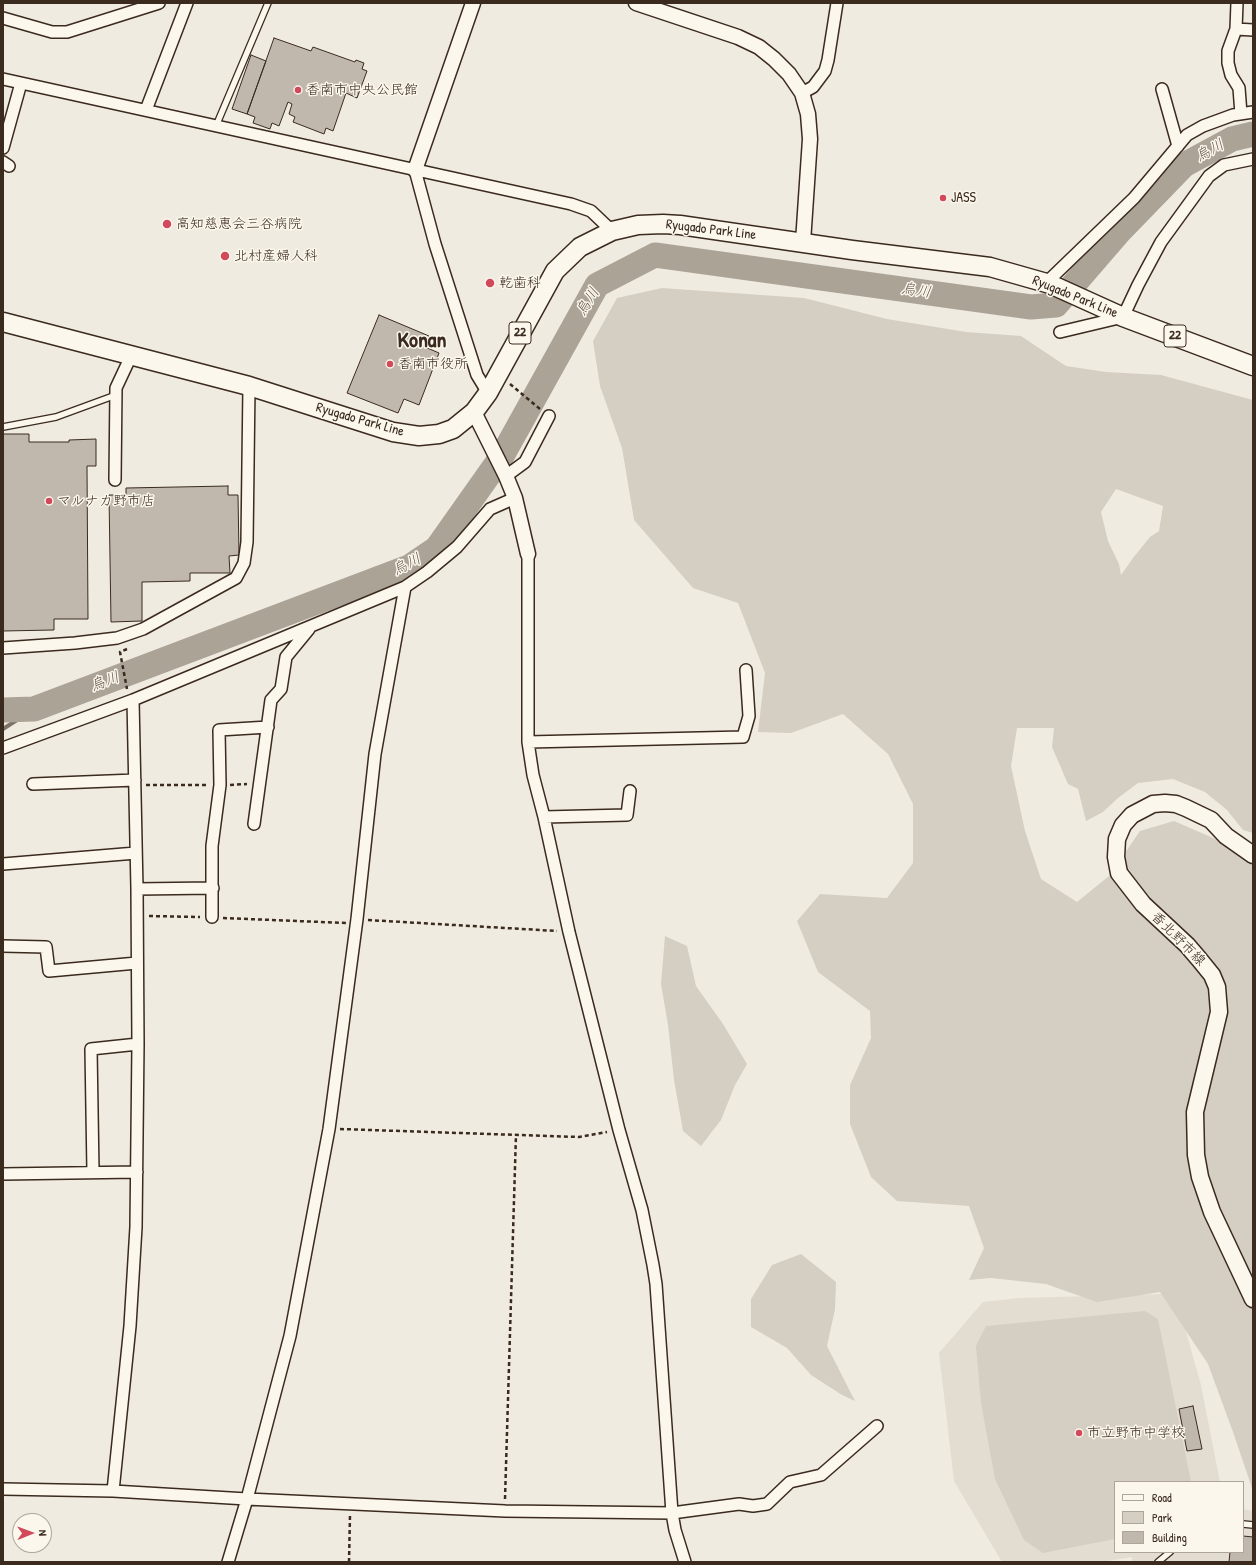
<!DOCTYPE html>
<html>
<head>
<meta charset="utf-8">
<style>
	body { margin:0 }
	#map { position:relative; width:1256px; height:1565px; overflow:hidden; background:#f0ebe0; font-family:"Patrick Hand",sans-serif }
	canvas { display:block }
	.frame { position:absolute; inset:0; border:4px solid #3b2a1e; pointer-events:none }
	.legend { position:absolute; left:1114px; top:1481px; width:130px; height:72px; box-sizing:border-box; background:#fbf7ec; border:1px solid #aea59a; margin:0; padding:5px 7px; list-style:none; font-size:12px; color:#3b2a1e }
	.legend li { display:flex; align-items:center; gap:8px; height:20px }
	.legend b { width:20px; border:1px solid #aea59a }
	.north { position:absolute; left:12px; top:1513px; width:40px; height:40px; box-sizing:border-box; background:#fbf7ec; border:1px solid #aea59a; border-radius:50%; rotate:89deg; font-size:11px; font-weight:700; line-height:16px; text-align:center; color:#3b2a1e }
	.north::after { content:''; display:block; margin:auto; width:14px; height:18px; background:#d1495b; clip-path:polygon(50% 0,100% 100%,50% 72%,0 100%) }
</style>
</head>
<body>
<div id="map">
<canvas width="1256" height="1565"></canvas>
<div class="frame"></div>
<ul class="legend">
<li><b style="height:5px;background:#fbf7ec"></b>Road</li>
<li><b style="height:11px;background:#d5cec3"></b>Park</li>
<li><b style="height:11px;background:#c0b8ad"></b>Building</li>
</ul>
<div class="north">N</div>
</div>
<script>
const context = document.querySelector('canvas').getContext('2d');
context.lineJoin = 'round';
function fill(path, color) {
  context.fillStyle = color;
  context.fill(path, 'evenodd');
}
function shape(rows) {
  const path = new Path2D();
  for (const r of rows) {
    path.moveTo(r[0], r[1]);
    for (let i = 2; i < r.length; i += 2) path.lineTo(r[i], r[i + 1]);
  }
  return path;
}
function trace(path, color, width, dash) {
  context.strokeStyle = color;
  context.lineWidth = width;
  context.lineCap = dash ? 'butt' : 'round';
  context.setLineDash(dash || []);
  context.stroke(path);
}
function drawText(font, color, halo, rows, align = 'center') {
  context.font = font + ' "Patrick Hand","Klee One",sans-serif';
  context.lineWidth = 3;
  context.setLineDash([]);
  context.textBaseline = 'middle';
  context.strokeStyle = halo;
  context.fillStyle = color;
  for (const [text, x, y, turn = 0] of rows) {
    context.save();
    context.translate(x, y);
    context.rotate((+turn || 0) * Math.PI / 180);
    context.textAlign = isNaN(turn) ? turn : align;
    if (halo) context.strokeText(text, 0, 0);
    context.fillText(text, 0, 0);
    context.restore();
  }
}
fill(shape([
	[1165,1294,1178,1303,1201,1385,1220,1482,1115,1482,1115,1552,1243,1552,1243,1509,1253,1511,1253,1562,1132,1562,1132,1557,1101,1562,1002,1562,954,1481,939,1353,983,1302,1019,1298]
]), '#e2dcd1');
fill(shape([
	[662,288,804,298,887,319,966,332,1021,336,1066,366,1106,372,1161,375,1253,400,1253,833,1243,830,1227,810,1205,792,1173,779,1138,783,1118,798,1103,812,1086,821,1078,789,1068,784,1052,747,1054,728,1017,728,1011,766,1025,831,1041,879,1077,902,1109,876,1140,831,1174,821,1220,841,1253,861,1253,1491,1233,1432,1208,1364,1160,1292,1097,1302,1046,1284,991,1278,969,1280,984,1248,969,1206,897,1201,871,1177,850,1124,850,1085,871,1038,870,1011,818,972,797,921,820,894,887,898,913,863,913,804,888,754,843,714,791,733,758,732,765,673,738,603,693,588,634,520,622,448,600,386,593,341,617,298],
	[1116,489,1163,506,1159,531,1150,537,1133,558,1121,575,1119,564,1108,541,1101,512],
	[665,936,687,946,696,986,723,1024,747,1064,735,1085,721,1120,701,1146,683,1131,674,1080,668,1025,661,984],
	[801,1254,836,1282,835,1309,827,1346,855,1401,842,1395,811,1375,787,1348,751,1327,751,1299,772,1265],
	[1145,1311,1158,1319,1191,1482,1115,1482,1115,1539,1043,1553,1024,1540,995,1479,981,1403,976,1346,986,1326]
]), '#d5cec3');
trace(shape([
	[3,729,34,709]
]), '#7f7367', 4);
trace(shape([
	[3,710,34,709,409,567,437,548,502,456,597,285,655,255,1031,307,1056,305,1119,232,1184,165,1232,139,1253,134]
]), '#aca397', 25);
const building = shape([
	[274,38,311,51,313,47,355,62,356,60,364,63,362,69,367,71,357,98,346,93,333,131,326,128,324,134,293,122,295,117,289,114,292,104,288,102,279,126,272,123,270,129,253,123,255,117,247,114,274,38],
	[251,55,266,61,247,114,232,109,251,55],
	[379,315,429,336,425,347,439,353,419,405,404,399,398,413,347,393,379,315],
	[3,434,29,434,29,442,69,442,69,440,96,439,96,466,87,466,88,619,54,619,54,630,3,631,3,434],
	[228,486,228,495,238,495,239,555,229,556,230,573,190,573,190,581,142,582,142,621,111,622,109,495,126,495,126,488,228,486],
	[1193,1406,1202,1449,1187,1451,1179,1409,1193,1406],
	[1243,1536,1253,1537,1253,1562,1229,1562,1230,1552,1243,1552,1243,1536]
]);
fill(building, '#c0b8ad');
trace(building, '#3b2a1e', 1);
const service = shape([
	[216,126,268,3],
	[3,427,56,417,116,395],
	[1243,1524,1253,1525],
	[1158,1562,1170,1552]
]);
const minor = shape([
	[1237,3,1236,29,1228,51,1228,63,1231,75,1239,88,1241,114],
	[3,18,52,32,67,32,159,3],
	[1236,29,1253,30],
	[3,79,571,204,591,211,612,231],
	[1162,89,1178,146],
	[802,93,813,87,825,71,828,60,837,3],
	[146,110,187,3],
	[3,148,21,83],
	[3,162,9,166],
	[415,170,435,244,477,375,488,393],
	[1046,283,1134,198,1187,135,1203,126,1233,115,1253,112],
	[1060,332,1123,317,1138,285,1161,242,1209,176,1224,165,1253,159],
	[506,476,525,462,549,416],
	[115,480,116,388,131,356],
	[528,554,528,742,533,775,544,817,569,932,619,1130,642,1210,653,1265,656,1284,672,1513,675,1530,685,1562],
	[3,648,75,643,117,638,143,629,236,578,244,563,247,542,249,386],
	[528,742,743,737,749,716,746,670],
	[3,748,133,700,405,587,427,572,457,547,490,509,515,498],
	[33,784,135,780],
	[544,817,627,815,630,791],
	[254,824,271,700,281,689,286,657,309,629],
	[3,864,136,853],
	[137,889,213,888],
	[212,917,212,846,220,785,219,730,268,727],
	[3,946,46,947,49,971,137,963],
	[93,1172,91,1049,138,1044],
	[3,1174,137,1172],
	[3,1489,113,1491,247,1499,505,1511,672,1513,739,1504,753,1506,767,1504,790,1482,821,1475,877,1426],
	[113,1491,130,1326,136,1227,138,1044,137,889,133,700],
	[228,1562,247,1499,290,1336,329,1129,357,919,375,754,405,587]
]);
const tertiary = shape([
	[636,3,738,37,759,47,774,59,789,74,802,93,808,114,810,139,803,242],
	[415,170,473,3],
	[474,412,506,476,515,498,528,554]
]);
const secondary = shape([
	[1253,855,1226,836,1211,820,1186,808,1176,804,1165,803,1153,804,1132,815,1123,825,1117,839,1116,857,1119,873,1143,904,1187,945,1199,959,1212,975,1217,987,1219,1012,1195,1112,1196,1155,1200,1177,1212,1212,1253,1299]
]);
const primary = shape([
	[3,322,249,386,393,432,419,436,439,434,453,429,474,412,488,393,555,271,580,247,612,231,638,225,663,224,680,225,852,250,990,267,1050,284,1123,317,1253,366]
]);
trace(service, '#3b2a1e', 8);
trace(minor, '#3b2a1e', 14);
trace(tertiary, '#3b2a1e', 17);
trace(secondary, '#3b2a1e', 19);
trace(primary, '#3b2a1e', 21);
trace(shape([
	[510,384,540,409],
	[127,649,120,652,127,689],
	[146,785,209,785],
	[230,785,247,784],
	[149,916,200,917],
	[223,918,346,923],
	[368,920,557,931],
	[340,1129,579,1137,607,1132],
	[505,1499,516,1134],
	[349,1562,350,1515]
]), '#3b2a1e', 2.5, [4, 3]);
trace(service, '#fbf7ec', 5.5);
trace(minor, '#fbf7ec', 11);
trace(tertiary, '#fbf7ec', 14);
trace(secondary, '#fbf7ec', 16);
trace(primary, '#fbf7ec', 18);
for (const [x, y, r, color] of [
	[298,90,4,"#d1495b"],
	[943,198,4,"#d1495b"],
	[167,224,5,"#d1495b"],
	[225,256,5,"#d1495b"],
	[490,283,5,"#d1495b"],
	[390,364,4,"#d1495b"],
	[49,501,4,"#d1495b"],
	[1079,1433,4,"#d1495b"]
]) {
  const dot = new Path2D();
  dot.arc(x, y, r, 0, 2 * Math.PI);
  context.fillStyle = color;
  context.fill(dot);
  trace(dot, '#fbf7ec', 1.5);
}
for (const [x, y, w] of [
	[520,333,22],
	[1175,336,22]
]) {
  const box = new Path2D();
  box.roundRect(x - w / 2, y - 11, w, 22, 3);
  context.fillStyle = '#fbf7ec';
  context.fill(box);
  trace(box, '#3b2a1e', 1);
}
drawText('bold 13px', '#3b2a1e', null, [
	["22",520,333],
	["22",1175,336]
]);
drawText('14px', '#3b2a1e', '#fbf7ec', [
	["香南市中央公民館",306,90],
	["JASS",951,198],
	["高知慈恵会三谷病院",176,224],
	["北村産婦人科",234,256],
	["乾歯科",499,283],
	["香南市役所",398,364],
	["マルナカ野市店",57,501],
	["市立野市中学校",1087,1433]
], 'left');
drawText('14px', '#3b2a1e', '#fbf7ec', [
	["Ryugado Park Line",711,230,7],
	["Ryugado Park Line",1075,297,22],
	["Ryugado Park Line",360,420,16],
	["香北野市線",1178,939,45]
]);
drawText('italic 15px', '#635448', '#fbf7ec', [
	["烏川",1210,151,-29],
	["烏川",916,291,8],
	["烏川",588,302,-58],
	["烏川",407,565,-27],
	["烏川",105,682,-21]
]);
drawText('bold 22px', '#3b2a1e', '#fbf7ec', [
	["Konan",422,341]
]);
</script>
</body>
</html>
